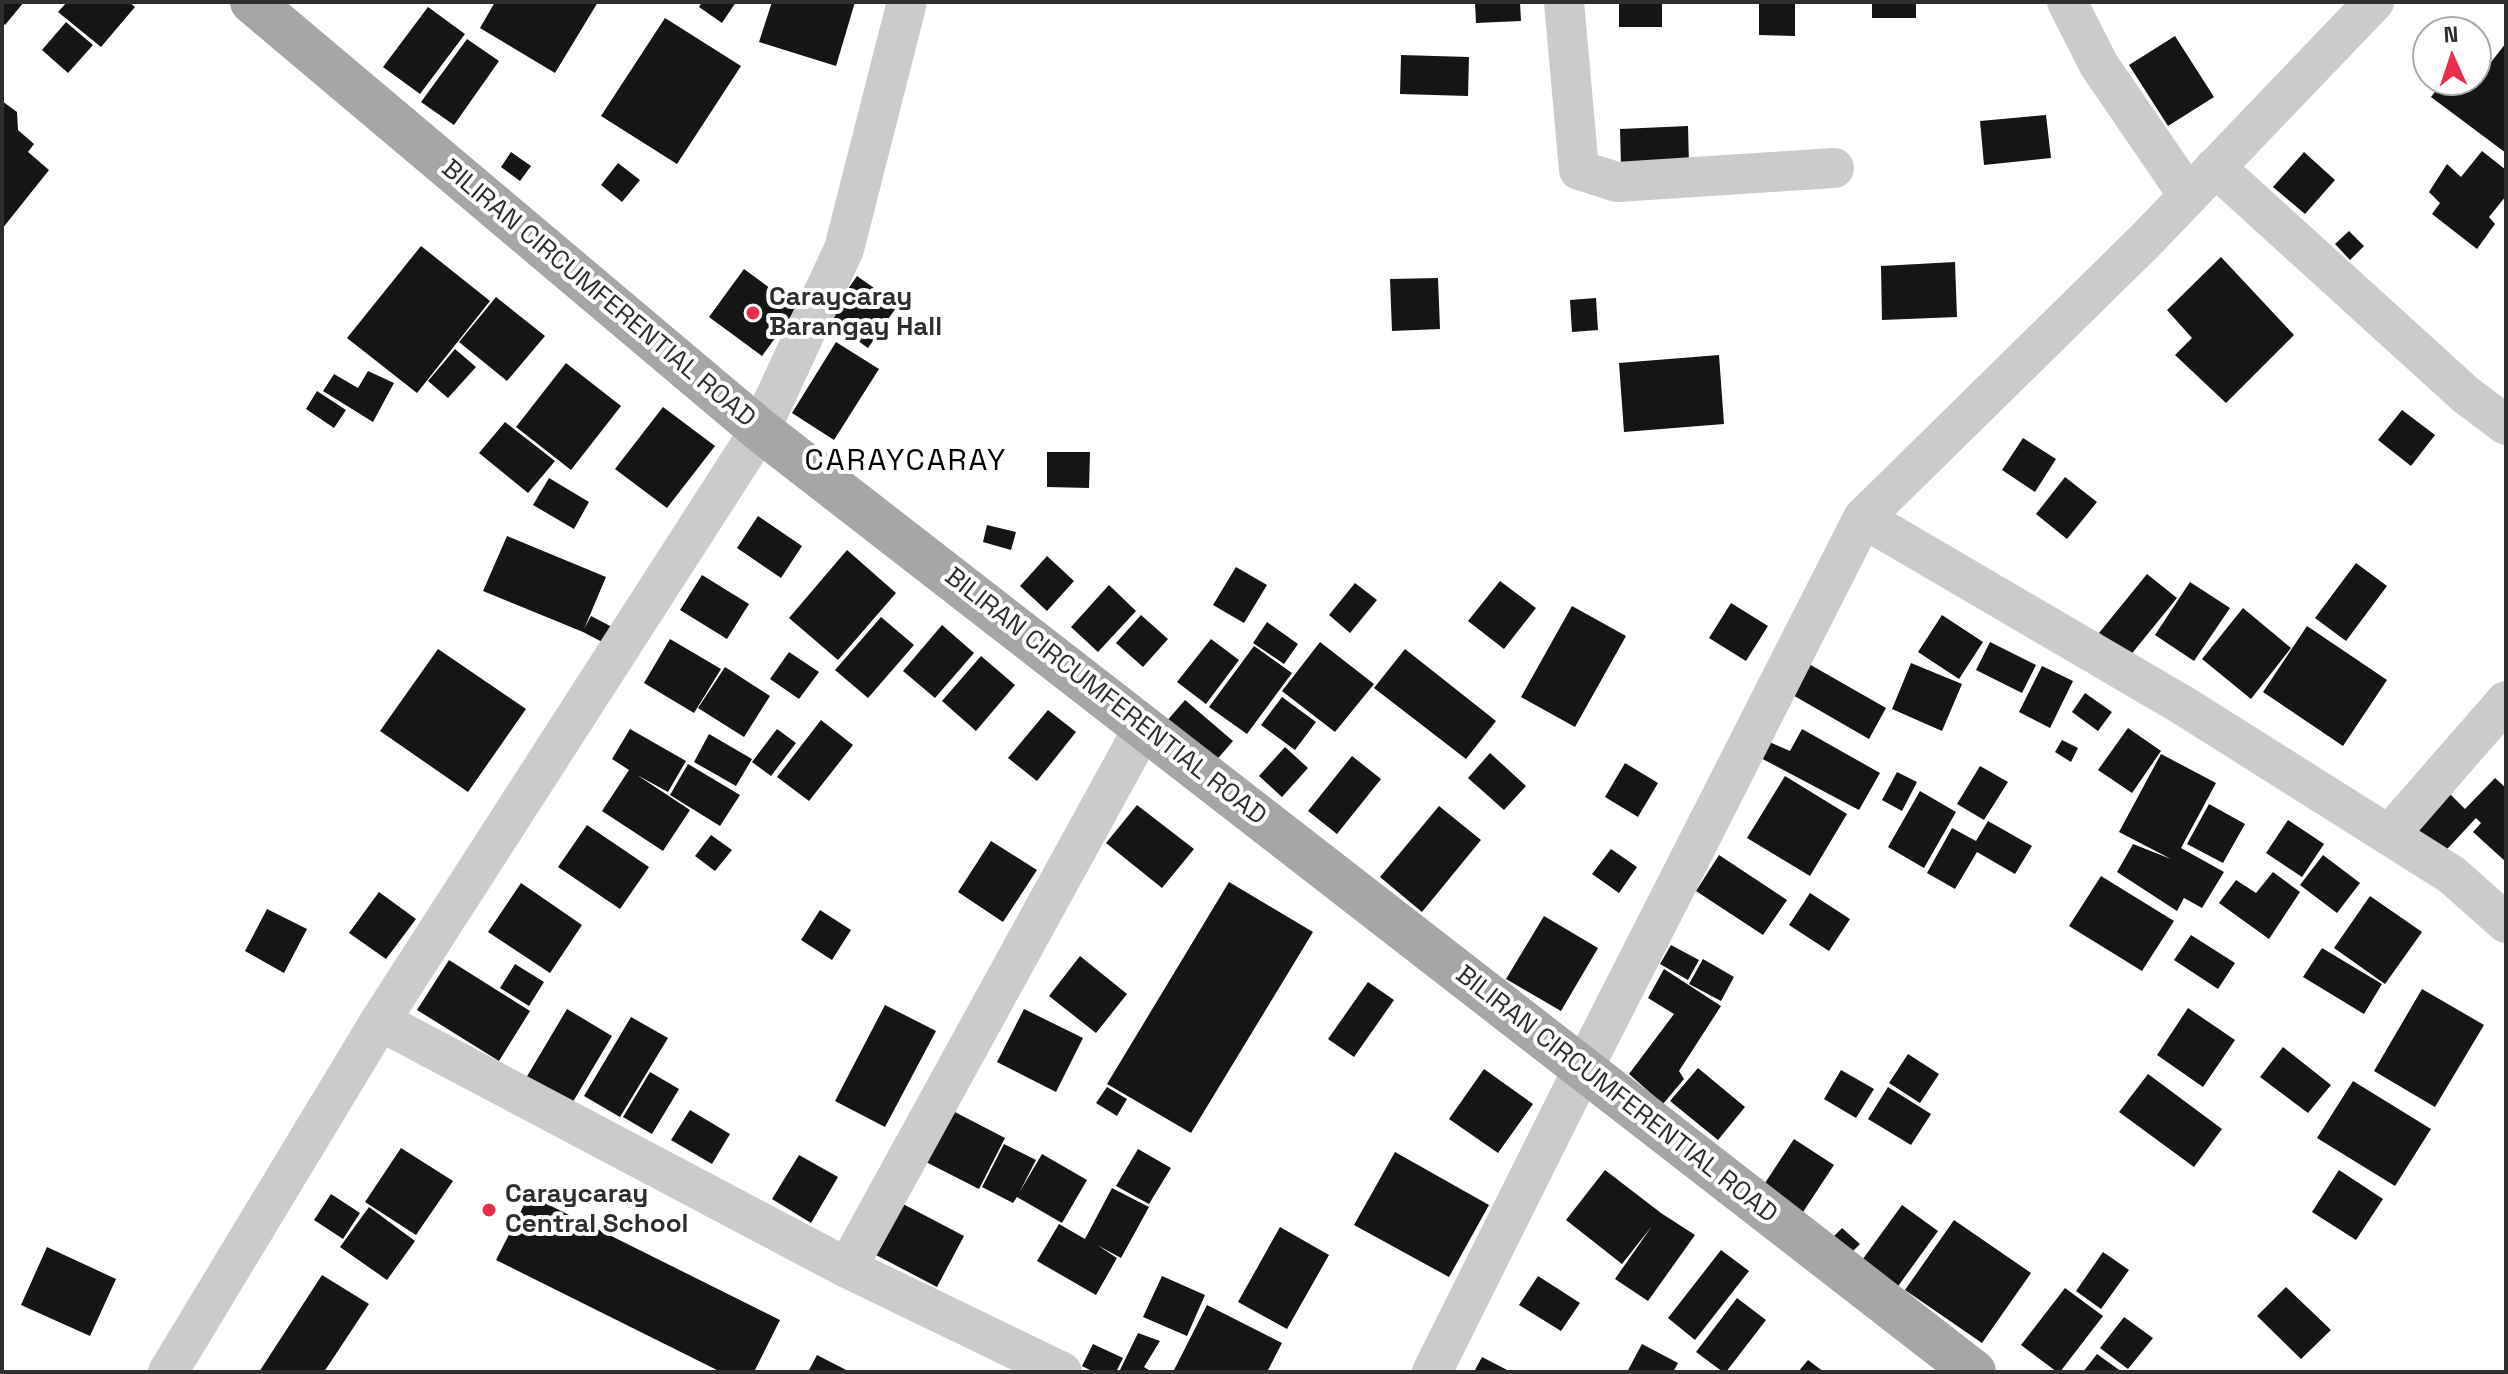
<!DOCTYPE html>
<html>
<head>
<meta charset="utf-8">
<style>
	body { margin:0 }
	#map { position:relative; width:2508px; height:1374px; overflow:hidden; background:#fff; font-family:"Space Grotesk",sans-serif }
	canvas { display:block }
	.frame { position:absolute; inset:0; border:4px solid #2e2e2e; pointer-events:none }
	.north { position:absolute; left:2412px; top:16px; width:80px; height:80px; box-sizing:border-box; background:#fff; border:2px solid #ababab; border-radius:50%; rotate:357deg; font-size:22px; font-weight:700; line-height:32px; text-align:center; color:#2e2e2e }
	.north::after { content:''; display:block; margin:auto; width:28px; height:36px; background:#e82d4f; clip-path:polygon(50% 0,100% 100%,50% 72%,0 100%) }
</style>
</head>
<body>
<div id="map">
<canvas width="2508" height="1374"></canvas>
<div class="frame"></div>
<div class="north">N</div>
</div>
<script>
const context = document.querySelector('canvas').getContext('2d');
context.lineJoin = 'round';
function fill(path, color) {
  context.fillStyle = color;
  context.fill(path, 'evenodd');
}
function shape(rows) {
  const path = new Path2D();
  for (const r of rows) {
    path.moveTo(r[0], r[1]);
    for (let i = 2; i < r.length; i += 2) path.lineTo(r[i], r[i + 1]);
  }
  return path;
}
function trace(path, color, width, dash) {
  context.strokeStyle = color;
  context.lineWidth = width;
  context.lineCap = dash ? 'butt' : 'round';
  context.setLineDash(dash || []);
  context.stroke(path);
}
function drawText(font, color, halo, rows, align = 'center') {
  context.font = font + ' "Space Grotesk",sans-serif';
  context.lineWidth = 8;
  context.setLineDash([]);
  context.textBaseline = 'middle';
  context.strokeStyle = halo;
  context.fillStyle = color;
  for (const [text, x, y, turn = 0] of rows) {
    context.save();
    context.translate(x, y);
    context.rotate((+turn || 0) * Math.PI / 180);
    context.textAlign = isNaN(turn) ? turn : align;
    if (halo) context.strokeText(text, 0, 0);
    context.fillText(text, 0, 0);
    context.restore();
  }
}
fill(shape([
	[2,2,24,2,5,25,2,22],
	[67,2,129,2,135,7,101,47,58,12],
	[495,2,598,2,555,73,480,28],
	[702,2,736,2,722,23,699,7],
	[772,2,855,2,836,66,759,42],
	[1475,2,1520,2,1521,21,1476,23],
	[1619,2,1662,2,1662,27,1619,27],
	[1759,2,1795,2,1795,36,1759,35],
	[1872,2,1916,2,1916,18,1872,18],
	[428,7,465,34,420,94,383,67],
	[665,18,741,66,677,164,601,116],
	[66,22,93,45,68,73,42,50],
	[2175,36,2214,97,2168,126,2129,65],
	[467,39,499,61,454,125,421,102],
	[2506,43,2506,153,2431,97,2444,80,2476,80,2476,57,2488,66],
	[1401,55,1469,57,1468,96,1400,94],
	[2,101,17,112,18,130,34,144,28,152,49,170,2,229],
	[2046,115,2051,158,1984,165,1980,121],
	[1688,126,1689,165,1621,167,1620,129],
	[2482,151,2506,170,2506,196,2489,217,2495,224,2477,249,2432,214,2440,203,2429,192,2447,164,2461,177],
	[511,152,531,166,520,181,501,167],
	[2304,152,2335,180,2305,214,2273,187],
	[618,163,640,180,622,202,601,185],
	[2349,231,2364,246,2350,260,2335,244],
	[421,246,490,301,417,393,347,338],
	[2221,257,2294,335,2226,403,2175,355,2192,338,2167,310],
	[1955,262,1957,317,1882,320,1881,266],
	[744,269,797,308,762,356,709,317],
	[857,276,898,305,868,348,827,319],
	[1438,278,1440,329,1392,331,1390,279],
	[496,297,545,336,507,381,459,342],
	[1596,298,1598,330,1572,332,1570,300],
	[836,342,879,369,834,440,792,413],
	[455,349,476,367,448,398,428,381],
	[1719,355,1724,424,1624,432,1619,363],
	[566,363,621,406,571,470,516,427],
	[368,371,394,383,373,422,323,391,334,374,358,388],
	[317,391,346,410,334,428,306,409],
	[663,407,715,446,667,508,615,469],
	[2402,410,2435,435,2411,466,2378,440],
	[505,422,555,461,528,493,479,453],
	[2023,438,2056,459,2035,492,2002,470],
	[1047,452,1090,452,1089,488,1047,487],
	[2065,477,2097,502,2067,539,2036,514],
	[549,478,589,502,574,529,533,505],
	[758,516,802,546,781,578,737,548],
	[987,525,1016,532,1011,550,983,542],
	[507,536,606,577,584,629,591,616,616,629,608,645,583,632,483,591],
	[847,550,896,593,838,660,789,618],
	[1047,556,1074,581,1047,611,1020,586],
	[2356,563,2387,586,2346,641,2315,618],
	[1236,567,1267,585,1244,623,1213,605],
	[2147,574,2177,598,2129,657,2099,633],
	[702,575,749,604,727,639,680,610],
	[1500,581,1536,608,1504,649,1468,621],
	[2190,582,2230,608,2194,661,2155,635],
	[1355,583,1377,600,1350,633,1329,615],
	[1109,585,1136,611,1098,652,1071,627],
	[1731,603,1768,626,1746,661,1709,638],
	[1572,606,1626,636,1575,727,1521,697],
	[2243,608,2291,648,2251,699,2202,659],
	[1141,615,1168,639,1143,667,1116,643],
	[1942,615,1983,642,1959,679,1918,652],
	[881,617,914,645,868,698,835,670],
	[1267,622,1298,644,1284,664,1253,643],
	[942,625,974,653,935,698,903,671],
	[2307,626,2387,680,2343,746,2263,692],
	[670,639,721,669,694,713,644,683],
	[1211,639,1239,660,1206,704,1177,682],
	[1320,642,1374,684,1335,732,1282,691],
	[1990,642,2036,665,2022,693,1976,670],
	[1254,646,1292,673,1247,734,1209,707],
	[438,649,526,709,468,792,380,731],
	[1405,649,1496,721,1466,759,1374,688],
	[789,652,819,672,799,699,770,679],
	[981,656,1015,685,976,731,942,701],
	[1911,663,1962,684,1942,731,1892,709],
	[1809,664,1886,708,1869,739,1791,694],
	[2042,666,2073,681,2050,728,2019,712],
	[725,667,770,696,744,737,698,708],
	[2085,693,2112,712,2098,731,2072,712],
	[1282,697,1316,722,1295,750,1261,725],
	[1185,700,1233,741,1213,764,1165,723],
	[1048,710,1076,732,1037,781,1008,758],
	[821,720,853,745,809,801,777,777],
	[2128,728,2161,751,2132,793,2098,770],
	[630,729,686,761,668,792,637,775,690,810,663,851,602,811,629,770,612,759],
	[777,729,796,743,771,776,752,762],
	[1802,729,1880,773,1859,810,1757,756,1767,741,1790,751],
	[709,734,752,759,736,786,694,762],
	[2062,740,2078,748,2071,762,2055,752],
	[1285,747,1308,768,1282,797,1259,776],
	[1490,753,1526,786,1504,810,1468,778],
	[2161,754,2216,783,2181,848,2224,872,2202,908,2184,898,2177,911,2117,872,2133,844,2171,859,2119,832],
	[1352,756,1381,779,1337,834,1308,811],
	[1625,763,1658,783,1638,817,1605,797],
	[688,764,740,795,720,826,670,795],
	[1980,766,2008,782,1984,820,1957,804],
	[1897,772,1917,782,1902,811,1882,800],
	[1785,776,1847,814,1810,876,1747,838],
	[2495,778,2506,788,2506,862,2473,832,2481,823,2476,818,2437,860,2408,834,2448,792,2465,809],
	[1920,791,1956,812,1924,868,1888,847],
	[2209,804,2245,824,2223,863,2187,844],
	[1137,805,1194,849,1162,888,1106,843],
	[1439,806,1481,840,1422,912,1380,877],
	[2288,820,2324,844,2302,877,2266,853],
	[1988,821,2032,846,2015,874,1977,852,1955,889,1927,873,1952,828,1976,841],
	[587,825,649,867,620,909,558,867],
	[711,835,732,850,715,871,695,856],
	[991,841,1037,870,1003,922,958,892],
	[1611,849,1637,867,1619,893,1592,874],
	[1719,855,1787,900,1763,935,1696,891],
	[2323,855,2360,883,2337,913,2300,885],
	[2273,872,2300,892,2269,939,2219,903,2236,880,2256,893],
	[2101,876,2174,921,2142,971,2069,926],
	[1229,882,1313,932,1191,1133,1107,1084],
	[521,883,582,925,550,973,488,932],
	[379,892,416,919,386,959,349,933],
	[1810,893,1850,919,1829,951,1789,925],
	[2370,896,2422,932,2385,984,2334,948],
	[267,909,307,929,284,973,245,951],
	[820,910,851,930,832,960,801,940],
	[1544,916,1598,948,1561,1011,1506,979],
	[2191,935,2235,963,2218,989,2174,960],
	[1671,945,1699,960,1688,980,1660,964],
	[2322,948,2382,984,2364,1014,2303,977],
	[1080,956,1127,994,1096,1033,1049,996],
	[1703,959,1734,977,1721,1001,1689,984],
	[449,960,530,1011,499,1061,417,1010],
	[515,964,544,982,529,1006,500,988],
	[1664,969,1721,1006,1679,1071,1684,1079,1663,1104,1629,1074,1674,1014,1648,998],
	[1368,982,1394,1000,1354,1057,1328,1039],
	[2422,989,2484,1025,2435,1107,2374,1071],
	[885,1005,936,1031,885,1127,835,1101],
	[2188,1008,2235,1040,2203,1087,2157,1055],
	[567,1009,612,1036,571,1105,526,1078],
	[1024,1009,1083,1038,1056,1092,997,1062],
	[631,1017,668,1038,620,1117,584,1096],
	[2283,1047,2331,1085,2308,1113,2260,1077],
	[1908,1054,1939,1074,1920,1103,1889,1083],
	[1698,1068,1745,1107,1718,1140,1670,1101],
	[1484,1069,1533,1104,1498,1153,1449,1119],
	[1841,1070,1874,1089,1856,1118,1824,1099],
	[650,1072,679,1089,652,1134,623,1117],
	[2148,1074,2222,1129,2194,1167,2119,1112],
	[2353,1081,2431,1129,2395,1186,2317,1138],
	[1107,1087,1127,1099,1117,1116,1096,1103],
	[1888,1087,1931,1114,1911,1145,1868,1119],
	[690,1110,730,1134,712,1164,671,1140],
	[951,1110,1005,1138,979,1189,924,1161],
	[1794,1139,1834,1165,1803,1212,1763,1186],
	[1004,1144,1036,1160,1019,1193,1042,1154,1087,1180,1062,1223,1017,1197,1013,1203,982,1187],
	[401,1148,453,1181,416,1235,365,1202],
	[1138,1149,1171,1168,1149,1204,1116,1186],
	[1395,1152,1489,1205,1449,1277,1354,1225],
	[799,1155,838,1177,811,1223,772,1199],
	[1605,1170,1661,1213,1695,1235,1648,1301,1615,1279,1652,1226,1622,1264,1566,1220],
	[2339,1170,2383,1199,2356,1240,2312,1212],
	[1112,1188,1149,1207,1121,1258,1097,1245,1117,1258,1096,1295,1037,1261,1059,1224,1085,1239],
	[331,1194,360,1213,343,1239,314,1220],
	[529,1195,780,1320,754,1372,721,1372,496,1260],
	[903,1204,964,1236,937,1287,876,1255],
	[1902,1205,1938,1231,1896,1289,1860,1263],
	[369,1207,415,1241,387,1280,340,1247],
	[1954,1220,2031,1273,1982,1343,1905,1290],
	[1280,1227,1329,1255,1287,1329,1238,1302],
	[1842,1228,1860,1244,1845,1259,1827,1243],
	[47,1247,116,1279,90,1336,21,1305],
	[1721,1250,1749,1271,1695,1340,1668,1318],
	[2103,1252,2129,1270,2101,1309,2076,1291],
	[322,1275,369,1304,324,1372,259,1372],
	[1162,1276,1205,1295,1187,1336,1143,1317],
	[1538,1276,1580,1303,1561,1331,1519,1305],
	[2286,1287,2331,1330,2301,1359,2257,1316],
	[2065,1288,2103,1316,2060,1372,2057,1372,2021,1345],
	[1737,1298,1766,1320,1726,1372,1723,1372,1696,1352],
	[1207,1305,1282,1343,1267,1372,1173,1372],
	[2124,1317,2153,1338,2128,1369,2100,1348],
	[1138,1333,1160,1341,1144,1367,1152,1372,1119,1372],
	[1093,1344,1123,1358,1116,1372,1094,1372,1082,1366],
	[1642,1344,1678,1363,1673,1372,1627,1372],
	[2097,1354,2122,1372,2083,1372],
	[817,1355,850,1372,808,1372],
	[1482,1357,1511,1372,1474,1372],
	[1808,1360,1824,1372,1798,1372]
]), '#151515');
trace(shape([
	[1564,2,1579,170,1617,182,1834,168],
	[2067,2,2099,65,2188,195],
	[2215,167,2466,395,2506,425],
	[1863,518,2184,706,2452,875,2506,923],
	[2389,835,2506,701],
	[380,1021,847,1268,1062,1372],
	[847,1268,1144,727],
	[168,1372,380,1021,760,430,844,249,907,2],
	[1432,1372,1583,1069,1863,518,2147,239,2374,2]
]), '#cbcbcb', 40);
trace(shape([
	[252,2,760,430,1974,1372]
]), '#a6a6a6', 44);
for (const [x, y, r, color] of [
	[753,313,8,"#e82d4f"],
	[489,1210,8,"#e82d4f"]
]) {
  const dot = new Path2D();
  dot.arc(x, y, r, 0, 2 * Math.PI);
  context.fillStyle = color;
  context.fill(dot);
  trace(dot, '#fff', 3);
}
drawText('26px', '#2e2e2e', '#fff', [
	["BILIRAN CIRCUMFERENTIAL ROAD",598,294,40],
	["BILIRAN CIRCUMFERENTIAL ROAD",1105,697,38],
	["BILIRAN CIRCUMFERENTIAL ROAD",1616,1095,38]
]);
drawText('bold 26px', '#2e2e2e', '#fff', [
	["Caraycaray",769,298],
	["Barangay Hall",769,328],
	["Caraycaray",505,1195],
	["Central School",505,1225]
], 'left');
context.letterSpacing = '2px';
drawText('30px', '#000', '#fff', [
	["CARAYCARAY",906,462]
]);
context.letterSpacing = '0px';
</script>
</body>
</html>
